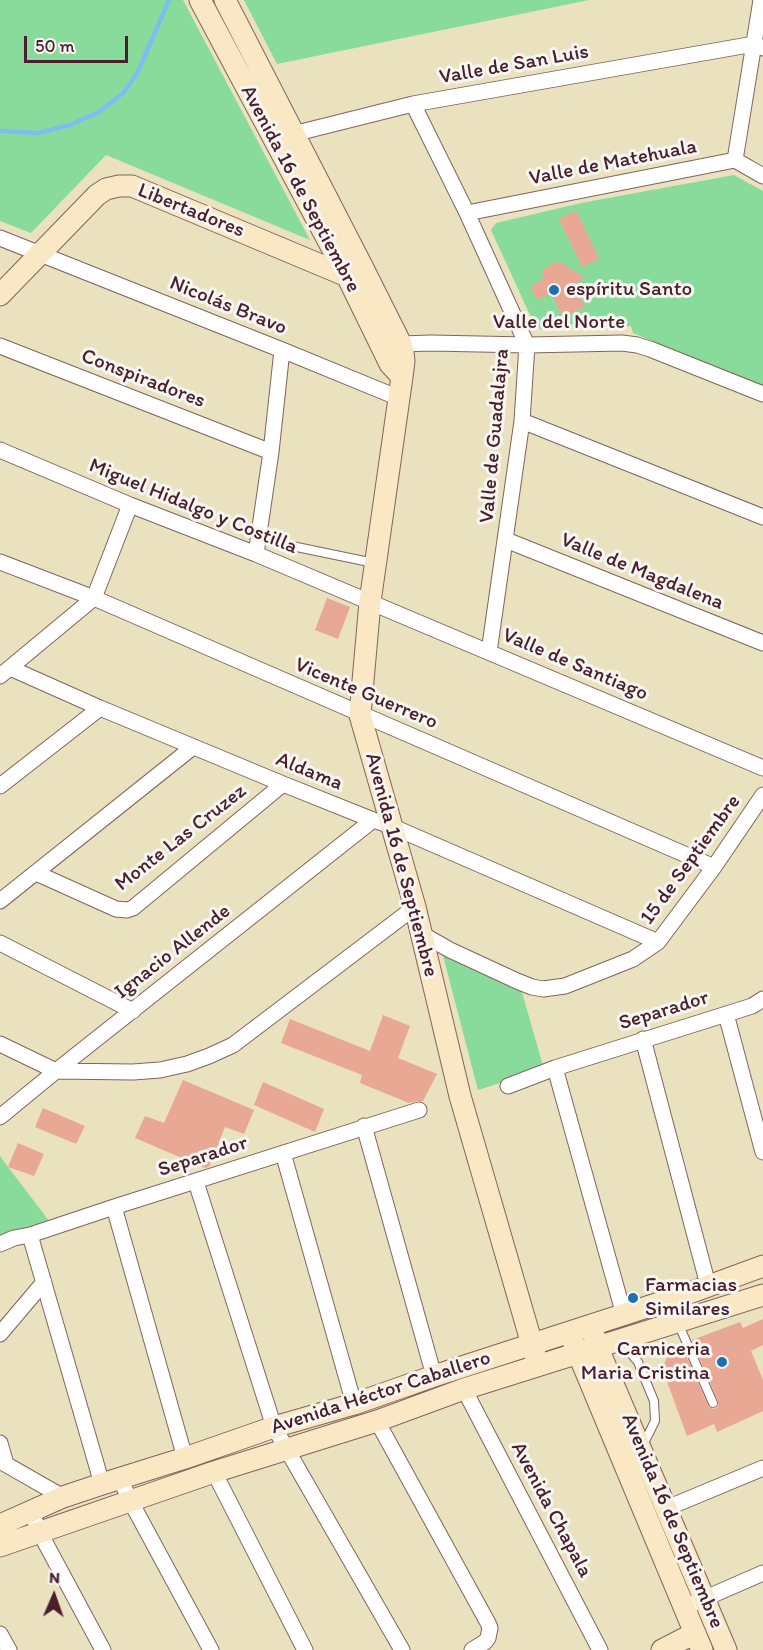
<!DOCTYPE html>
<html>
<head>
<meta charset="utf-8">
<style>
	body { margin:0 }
	#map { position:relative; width:763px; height:1650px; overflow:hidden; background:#eae1bf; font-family:Itim,sans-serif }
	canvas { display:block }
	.north { position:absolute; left:24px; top:1566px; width:60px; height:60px; -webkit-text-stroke:4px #f6f6f2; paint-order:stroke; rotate:2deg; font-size:16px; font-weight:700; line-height:24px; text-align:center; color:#4a1f2b }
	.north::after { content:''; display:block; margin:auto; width:21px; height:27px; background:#4a1f2b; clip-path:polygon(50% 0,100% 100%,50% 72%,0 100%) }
	.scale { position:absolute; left:24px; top:36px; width:104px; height:27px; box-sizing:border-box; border:3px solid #4a1f2b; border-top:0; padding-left:8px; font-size:18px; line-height:21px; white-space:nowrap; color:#4a1f2b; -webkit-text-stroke:4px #f6f6f2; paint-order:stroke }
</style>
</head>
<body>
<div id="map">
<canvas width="763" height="1650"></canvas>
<div class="north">N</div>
<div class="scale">50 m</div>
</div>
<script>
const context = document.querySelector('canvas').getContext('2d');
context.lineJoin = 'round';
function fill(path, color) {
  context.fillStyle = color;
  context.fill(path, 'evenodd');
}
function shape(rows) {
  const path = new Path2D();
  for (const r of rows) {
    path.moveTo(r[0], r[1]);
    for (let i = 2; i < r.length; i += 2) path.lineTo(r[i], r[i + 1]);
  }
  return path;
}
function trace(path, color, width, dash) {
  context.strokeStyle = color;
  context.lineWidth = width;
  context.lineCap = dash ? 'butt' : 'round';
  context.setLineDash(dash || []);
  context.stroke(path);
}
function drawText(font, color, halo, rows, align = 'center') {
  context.font = font + ' Itim,sans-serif';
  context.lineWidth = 6;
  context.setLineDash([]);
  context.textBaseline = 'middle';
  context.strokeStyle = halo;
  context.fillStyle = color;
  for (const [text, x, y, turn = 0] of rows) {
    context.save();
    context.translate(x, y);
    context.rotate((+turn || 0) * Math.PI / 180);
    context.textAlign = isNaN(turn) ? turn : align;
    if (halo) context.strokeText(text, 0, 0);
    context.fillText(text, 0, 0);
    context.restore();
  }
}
fill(shape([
	[0,0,183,0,310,240,106,155,31,233,0,221],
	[244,0,589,0,277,64],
	[734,175,763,191,763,388,633,333,631,326,542,330,535,326,491,230,496,223,581,203],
	[441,948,521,989,544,1069,478,1090],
	[0,1156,8,1167,50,1222,0,1238]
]), '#89db9c');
trace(shape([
	[0,131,38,133,70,125,99,112,123,93,137,74,169,0]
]), '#7bbff1', 4.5);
fill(shape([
	[576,210,599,259,582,267,559,219],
	[560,262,585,278,574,284,585,306,563,318,551,293,538,300,530,287,543,279,542,273,545,268,553,263],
	[327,598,350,607,338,639,315,630],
	[383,1015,410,1026,398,1058,437,1074,423,1101,417,1101,409,1103,360,1083,362,1075,281,1043,290,1019,370,1051],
	[183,1080,254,1110,244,1134,225,1127,209,1167,205,1168,135,1138,145,1116,164,1123],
	[263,1082,324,1109,315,1132,254,1105],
	[43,1108,85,1126,76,1144,35,1127],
	[18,1143,44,1154,34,1176,8,1167],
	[763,1319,763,1345,751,1351,763,1380,763,1411,717,1432,714,1424,687,1436,662,1368,667,1358,684,1351,708,1405,710,1408,715,1409,718,1406,718,1401,692,1340,740,1322,743,1328]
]), '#e8a894');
const lane = shape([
	[292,546,374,563],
	[678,1323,713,1403],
	[622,1343,638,1362,654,1401,655,1421,643,1445]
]);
const street = shape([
	[413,104,467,213,527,345,522,421,489,652],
	[285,136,413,104,754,44,763,48],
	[735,160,761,0],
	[467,213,735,160,763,176],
	[0,238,282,350,399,398],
	[0,346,271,452],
	[394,346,401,344,431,343,527,345,622,343,637,345,650,349,763,394],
	[522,421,763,517],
	[0,450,130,505,256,554,763,768],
	[506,540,763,643],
	[256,554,271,452,282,350],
	[0,562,94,598,714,867],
	[10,668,100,708,283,784,373,820,391,826,658,942],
	[0,676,94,598,130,505],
	[0,786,100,708],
	[36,873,116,909,127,910,133,908,283,784],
	[0,901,193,747],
	[420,933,450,950,517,981,532,987,543,989,565,986,633,959,658,942,714,867,763,795],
	[0,943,133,1011],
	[726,1014,763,1152],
	[643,1039,708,1285],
	[0,1044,56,1071,133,1072,160,1070,187,1064,209,1056,233,1045,415,907],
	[555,1068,624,1315],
	[508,1086,555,1068,752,1006,763,999],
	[0,1117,56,1071,373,820],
	[364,1126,434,1376],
	[283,1153,354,1404],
	[196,1182,274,1427,402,1650],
	[114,1207,185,1458],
	[30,1235,102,1484],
	[0,1244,14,1238,30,1235,114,1207,419,1110],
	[0,1334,44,1282],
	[464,1389,600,1650],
	[377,1421,488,1623,490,1628,488,1638,485,1642,472,1650],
	[0,1443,6,1464],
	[0,1461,63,1497],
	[214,1472,305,1650],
	[120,1479,131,1502,211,1650],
	[667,1508,763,1468],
	[31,1511,40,1533,103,1650],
	[685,1607,763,1573],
	[0,1634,9,1650]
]);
const secondary = shape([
	[200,0,347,276,390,364,402,377],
	[225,0,363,268,401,344,403,352,404,361,402,377,370,602,360,715,415,907,460,1096,538,1365],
	[0,295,97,195,106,189,119,186,132,186,347,276],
	[593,1332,597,1346,726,1650],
	[573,1341,702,1650],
	[0,1525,63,1497,102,1484,185,1458,274,1427,354,1404,434,1376,684,1295,763,1266],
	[0,1546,214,1472,377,1421,464,1389,763,1295],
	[662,1650,695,1633]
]);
trace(lane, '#82635f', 10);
trace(street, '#82635f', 17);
trace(secondary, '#82635f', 23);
trace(lane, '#fff', 8);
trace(street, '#fff', 15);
trace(secondary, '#fae7c3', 21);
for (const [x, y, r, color] of [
	[554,290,6,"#1f6fb2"],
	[633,1298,6,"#1f6fb2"],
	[722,1362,6,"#1f6fb2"]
]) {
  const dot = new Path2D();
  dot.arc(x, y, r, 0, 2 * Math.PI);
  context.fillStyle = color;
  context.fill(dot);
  trace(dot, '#f6f6f2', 2);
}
drawText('21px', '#4a1f2b', '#f6f6f2', [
	["Valle de San Luis",514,65,-10],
	["Valle de Matehuala",613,163,-11],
	["Avenida 16 de Septiembre",300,189,62],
	["Libertadores",191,211,22],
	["Nicolás Bravo",228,306,22],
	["Valle del Norte",559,323],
	["Conspiradores",143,379,21],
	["Valle de Guadalajra",495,436,-85],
	["Miguel Hidalgo y Costilla",193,507,22],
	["Valle de Magdalena",642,572,22],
	["Valle de Santiago",575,665,23],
	["Vicente Guerrero",366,694,23],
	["Aldama",309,772,22],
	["Monte Las Cruzez",181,838,-38],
	["15 de Septiembre",691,860,-54],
	["Avenida 16 de Septiembre",401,865,75],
	["Ignacio Allende",173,952,-38],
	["Separador",664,1011,-17],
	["Separador",203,1157,-18],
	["Avenida Héctor Caballero",381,1393,-18],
	["Avenida Chapala",551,1510,62],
	["Avenida 16 de Septiembre",672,1521,67]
]);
drawText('21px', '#4a1f2b', '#f6f6f2', [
	["espíritu Santo",566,290],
	["Farmacias",645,1286],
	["Similares",645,1310],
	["Carniceria",710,1350,"right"],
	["Maria Cristina",710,1374,"right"]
], 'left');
</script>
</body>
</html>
